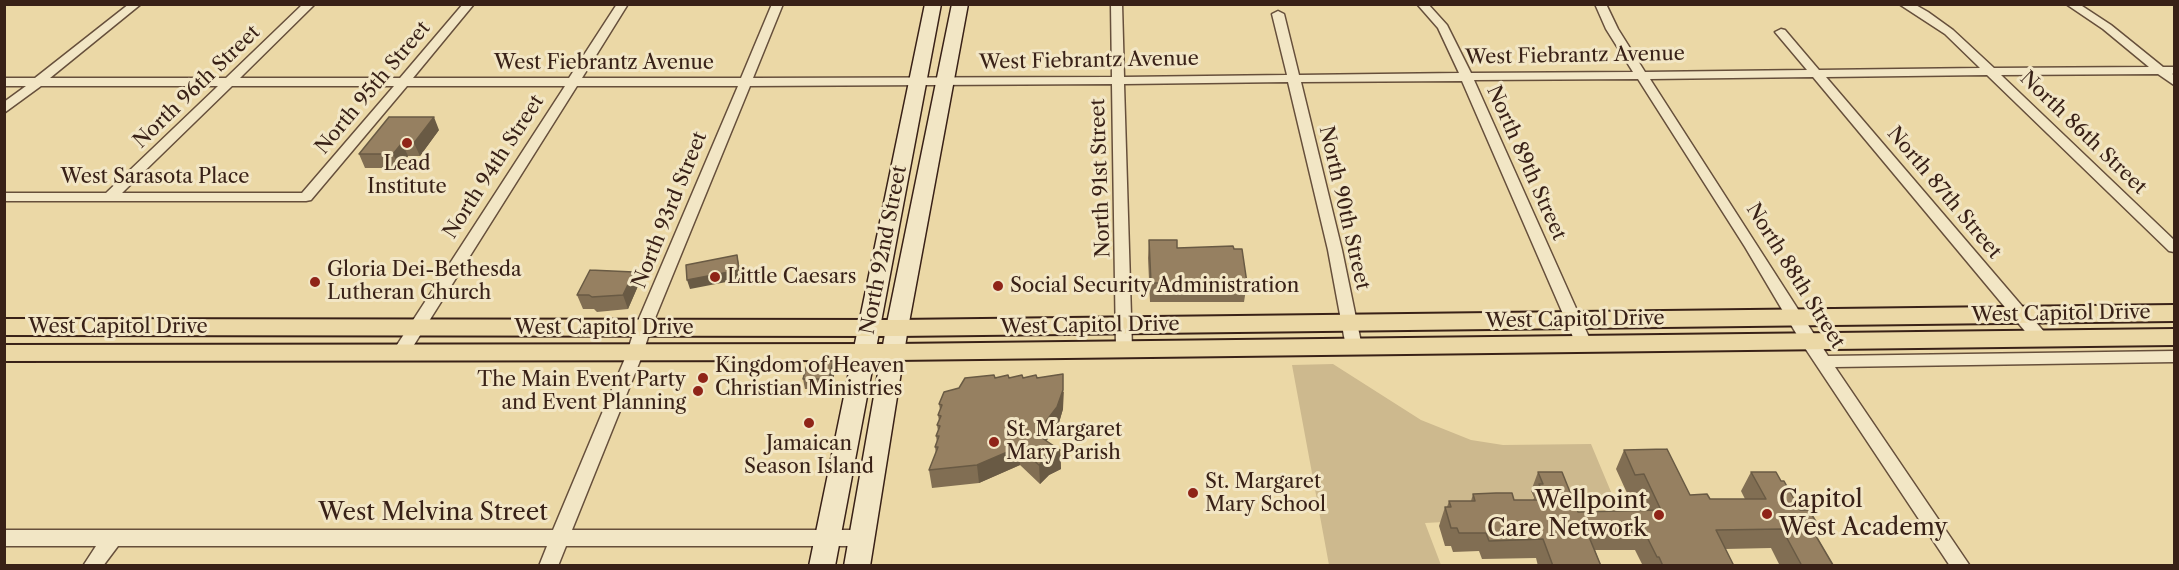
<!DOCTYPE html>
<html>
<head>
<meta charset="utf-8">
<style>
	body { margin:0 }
	#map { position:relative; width:2179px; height:570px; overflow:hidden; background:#ebd8a6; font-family:"Libre Caslon Text",serif }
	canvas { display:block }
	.frame { position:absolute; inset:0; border:6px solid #392117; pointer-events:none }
</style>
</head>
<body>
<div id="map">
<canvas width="2179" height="570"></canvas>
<div class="frame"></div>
</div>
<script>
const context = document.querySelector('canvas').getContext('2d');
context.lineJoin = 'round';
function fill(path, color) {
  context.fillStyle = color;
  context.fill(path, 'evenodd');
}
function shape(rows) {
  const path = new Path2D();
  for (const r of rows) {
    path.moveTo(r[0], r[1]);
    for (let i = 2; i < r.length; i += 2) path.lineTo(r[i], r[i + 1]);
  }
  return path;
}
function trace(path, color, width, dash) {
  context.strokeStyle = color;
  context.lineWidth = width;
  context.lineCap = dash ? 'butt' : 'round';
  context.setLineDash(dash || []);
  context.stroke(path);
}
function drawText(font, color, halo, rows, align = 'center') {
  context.font = font + ' "Libre Caslon Text",serif';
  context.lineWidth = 6;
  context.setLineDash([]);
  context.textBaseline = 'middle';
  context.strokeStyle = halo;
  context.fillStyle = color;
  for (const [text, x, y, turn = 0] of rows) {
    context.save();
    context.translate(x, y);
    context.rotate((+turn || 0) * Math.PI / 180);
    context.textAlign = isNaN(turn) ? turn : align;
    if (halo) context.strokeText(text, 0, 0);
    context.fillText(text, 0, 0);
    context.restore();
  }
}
fill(shape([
	[1333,364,1421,420,1471,440,1503,445,1591,444,1614,499,1558,500,1531,492,1535,502,1444,522,1425,523,1441,565,1329,565,1292,365]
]), '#cdb98e');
const minor = shape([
	[129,4,141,4,50,78,226,78,303,4,315,4,240,78,400,78,463,4,474,4,413,78,569,78,617,4,628,4,582,78,741,78,772,4,783,4,753,78,1112,77,1111,4,1122,4,1124,77,1287,75,1272,14,1278,11,1284,14,1299,75,1459,73,1438,28,1417,4,1428,4,1447,25,1471,73,1633,72,1606,29,1595,4,1606,4,1618,29,1645,72,1807,70,1775,32,1781,29,1785,30,1819,70,1980,68,1945,34,1899,4,1914,4,1928,12,1953,30,1994,68,2149,67,2103,29,2066,4,2079,4,2111,25,2163,67,2174,67,2174,73,2172,74,2174,75,2174,85,2158,74,2001,75,2174,240,2174,252,2169,251,1987,75,1826,77,2046,334,2048,338,2046,342,2040,343,2034,342,1813,77,1650,79,1828,356,2174,351,2174,362,1835,367,1970,566,1950,566,1803,345,1745,247,1638,79,1474,80,1592,344,1590,348,1584,349,1578,348,1576,344,1462,81,1301,82,1342,250,1362,347,1360,351,1354,353,1348,351,1346,347,1328,250,1288,82,1124,84,1132,349,1130,353,1124,355,1118,353,1116,349,1112,84,750,86,651,328,642,356,572,530,861,530,868,533,870,538,868,543,861,546,566,546,558,566,539,566,547,546,118,546,103,566,83,566,96,546,4,546,4,530,553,530,626,356,635,328,738,86,577,86,407,356,401,358,395,356,393,352,395,348,565,86,407,86,311,200,306,201,4,201,4,193,106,193,218,86,41,86,4,113,4,102,26,86,4,86,4,78,35,78,129,4],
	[232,86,394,86,302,193,122,193,232,86]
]);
const secondary = shape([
	[925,4,941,4,835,566,809,566,925,4],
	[952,4,968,4,908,328,870,566,844,566,886,328,952,4]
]);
const primary = shape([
	[2174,305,2174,321,897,336,4,335,4,319,897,320,2174,305],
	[2174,329,2174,345,895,360,4,361,4,345,895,344,2174,329]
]);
trace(minor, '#664f3b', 3);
trace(secondary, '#392117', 3);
trace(primary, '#392117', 4);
fill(minor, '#f2e6c5');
fill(secondary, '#f2e6c5');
fill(primary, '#ebd8a6');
fill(shape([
	[439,130,420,156,408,156,400,168,365,168,359,154],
	[1149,240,1177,248,1234,249,1247,283,1244,302,1150,302,1148,258],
	[634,272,638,286,628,309,597,312,594,309,583,309,577,295],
	[835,371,831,389,805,389,803,379],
	[995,378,1037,378,1064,392,1063,409,1058,426,1046,441,1060,450,1061,469,1049,475,1040,484,1020,465,979,483,932,488,929,470,936,454,935,447,937,442,936,436,938,431,937,425,939,421,938,415,940,410,939,404],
	[1624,450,1690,495,1710,499,1745,499,1741,491,1751,472,1781,481,1800,510,1821,530,1817,537,1833,565,1843,566,1780,566,1771,548,1725,549,1734,566,1643,566,1635,550,1595,550,1601,566,1538,566,1536,558,1482,559,1479,551,1453,552,1451,546,1445,546,1439,526,1445,507,1447,507,1449,501,1471,501,1473,494,1514,500,1533,500,1534,498,1531,491,1538,472,1578,512,1643,511,1635,493,1627,493,1616,469]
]), '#816e53');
fill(shape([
	[434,117,439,130,420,156,414,143],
	[402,143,408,156,400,168,393,154],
	[737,255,742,279,690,289,687,280],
	[634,272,638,286,628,309,623,295],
	[833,361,835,371,831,389,829,379],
	[1063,374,1063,409,1058,426,1037,453,1036,434],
	[1019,447,1020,465,979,483,977,465],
	[1060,450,1061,469,1049,475,1040,484,1039,465,1048,456]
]), '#695a44');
const building = shape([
	[389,117,434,117,414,143,402,143,393,154,359,154,389,117],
	[1149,240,1177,240,1177,248,1233,246,1234,249,1242,249,1247,283,1151,283,1149,240],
	[737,255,739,270,687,280,686,265,737,255],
	[590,270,634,272,623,295,592,297,589,295,577,295,590,270],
	[808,361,833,361,829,379,803,379,808,361],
	[1063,374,1063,390,1057,407,1036,434,1060,450,1048,456,1039,465,1019,447,977,465,929,470,938,447,935,447,939,436,936,436,940,426,937,425,941,416,938,415,942,405,939,404,944,392,959,388,965,378,994,375,995,378,1008,375,1009,378,1022,375,1023,378,1036,375,1037,378,1063,374],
	[1667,449,1690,495,1707,494,1710,499,1766,499,1751,472,1776,472,1781,481,1784,481,1800,510,1809,510,1821,530,1813,531,1833,565,1843,566,1802,566,1782,529,1716,530,1734,566,1663,566,1659,557,1657,557,1644,531,1587,532,1601,566,1553,566,1543,539,1489,541,1486,533,1459,533,1457,528,1451,528,1445,507,1451,507,1449,501,1475,501,1473,494,1496,493,1512,493,1514,500,1546,500,1539,484,1543,484,1538,472,1562,472,1578,512,1661,510,1644,474,1635,475,1624,450,1667,449]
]);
fill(building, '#968061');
trace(building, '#695a44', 1.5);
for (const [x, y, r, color] of [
	[407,143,6,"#8f2418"],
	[715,277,6,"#8f2418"],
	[315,282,6,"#8f2418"],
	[998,286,6,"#8f2418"],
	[703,378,6,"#8f2418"],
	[698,391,6,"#8f2418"],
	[809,423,6,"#8f2418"],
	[994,442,6,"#8f2418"],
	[1193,493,6,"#8f2418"],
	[1767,514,6,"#8f2418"],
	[1659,515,6,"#8f2418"]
]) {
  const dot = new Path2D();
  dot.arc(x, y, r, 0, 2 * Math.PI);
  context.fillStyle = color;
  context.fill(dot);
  trace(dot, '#f2e6c5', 2);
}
drawText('20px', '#392117', '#f2e6c5', [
	["West Fiebrantz Avenue",1575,56,-1],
	["West Fiebrantz Avenue",1089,61,-1],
	["West Fiebrantz Avenue",604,63],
	["North 96th Street",197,87,-44],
	["North 95th Street",373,88,-50],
	["North 86th Street",2083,133,44],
	["North 89th Street",1526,163,66],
	["North 94th Street",494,167,-57],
	["West Sarasota Place",155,177],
	["North 91st Street",1101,178,-92],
	["North 87th Street",1944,193,50],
	["North 90th Street",1344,208,77],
	["North 93rd Street",670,210,-68],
	["North 92nd Street",884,250,-79],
	["North 88th Street",1795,276,58],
	["West Capitol Drive",2061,314,-1],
	["West Capitol Drive",1575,320,-1],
	["West Capitol Drive",1090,326,-1],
	["West Capitol Drive",118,327],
	["West Capitol Drive",604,328]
]);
drawText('20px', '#392117', '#f2e6c5', [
	["Lead",407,164,"center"],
	["Institute",407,187,"center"],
	["Gloria Dei-Bethesda",327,270],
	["Lutheran Church",327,293],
	["Little Caesars",727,277],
	["Social Security Administration",1010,286],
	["Kingdom of Heaven",715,366],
	["Christian Ministries",715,389],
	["The Main Event Party",686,380,"right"],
	["and Event Planning",686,403,"right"],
	["St. Margaret",1006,430],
	["Mary Parish",1006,453],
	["Jamaican",809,444,"center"],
	["Season Island",809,467,"center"],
	["St. Margaret",1205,482],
	["Mary School",1205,505]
], 'left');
drawText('24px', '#392117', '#f2e6c5', [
	["Capitol",1779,500],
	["West Academy",1779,528],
	["Wellpoint",1647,501,"right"],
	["Care Network",1647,529,"right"]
], 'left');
drawText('24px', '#392117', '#f2e6c5', [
	["West Melvina Street",433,513]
]);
</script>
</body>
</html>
